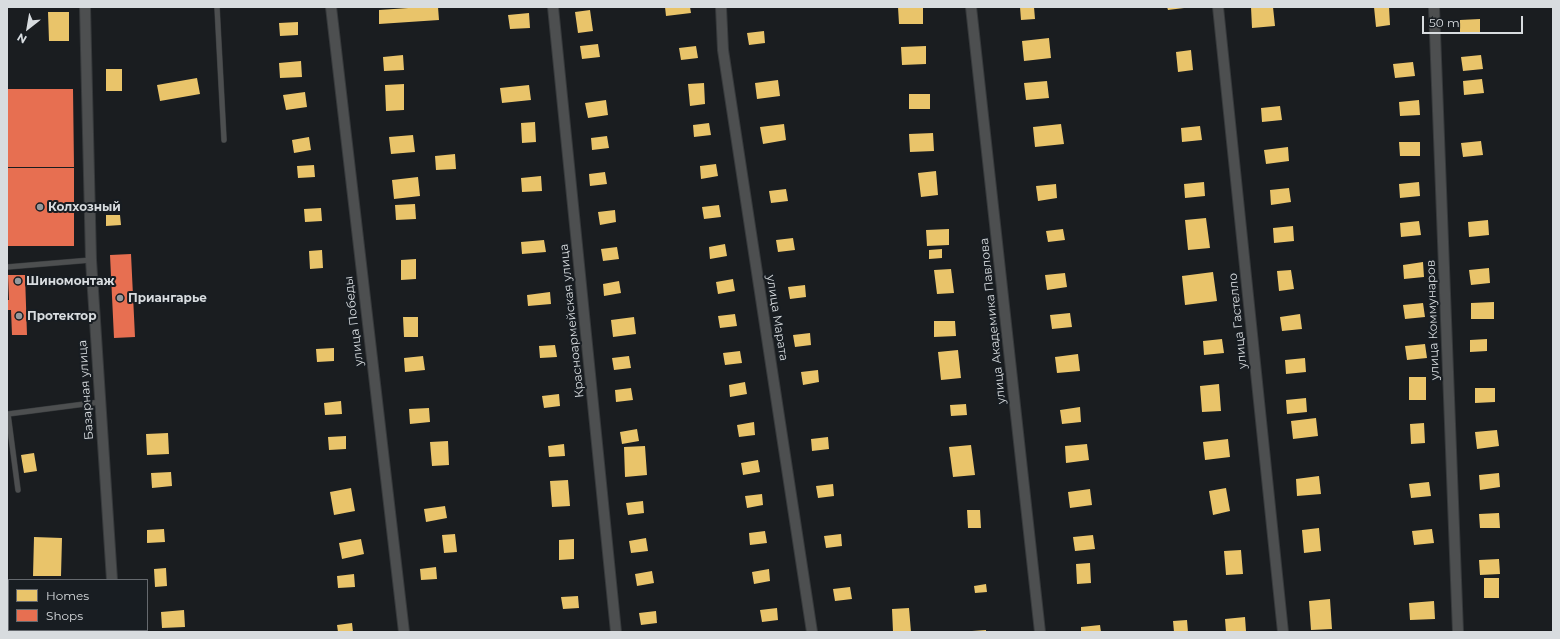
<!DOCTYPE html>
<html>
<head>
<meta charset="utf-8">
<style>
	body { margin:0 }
	#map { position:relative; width:1560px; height:639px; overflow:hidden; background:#1a1d20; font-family:Montserrat,sans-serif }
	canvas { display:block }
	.frame { position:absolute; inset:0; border:8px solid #d8dcdf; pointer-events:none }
	.legend { position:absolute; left:8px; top:579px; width:140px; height:52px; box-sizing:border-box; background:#181d22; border:1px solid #65696e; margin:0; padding:5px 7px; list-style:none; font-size:12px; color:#d8dcdf }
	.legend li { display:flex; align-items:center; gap:8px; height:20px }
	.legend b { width:20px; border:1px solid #65696e }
	.north { position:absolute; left:8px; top:8px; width:40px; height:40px; -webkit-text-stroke:3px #181d22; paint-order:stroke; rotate:211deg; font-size:11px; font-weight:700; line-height:16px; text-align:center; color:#d8dcdf }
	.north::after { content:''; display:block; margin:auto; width:14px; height:18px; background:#d8dcdf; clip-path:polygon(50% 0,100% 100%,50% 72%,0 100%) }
	.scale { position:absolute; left:1422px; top:16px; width:101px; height:18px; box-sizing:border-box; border:2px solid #d8dcdf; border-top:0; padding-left:5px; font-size:12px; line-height:14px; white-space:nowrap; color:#d8dcdf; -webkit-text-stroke:3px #181d22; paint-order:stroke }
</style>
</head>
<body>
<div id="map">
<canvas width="1560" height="639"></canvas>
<div class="frame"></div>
<ul class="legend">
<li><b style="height:11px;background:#e9c46a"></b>Homes</li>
<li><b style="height:11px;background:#e76f51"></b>Shops</li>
</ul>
<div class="north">N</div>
<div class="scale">50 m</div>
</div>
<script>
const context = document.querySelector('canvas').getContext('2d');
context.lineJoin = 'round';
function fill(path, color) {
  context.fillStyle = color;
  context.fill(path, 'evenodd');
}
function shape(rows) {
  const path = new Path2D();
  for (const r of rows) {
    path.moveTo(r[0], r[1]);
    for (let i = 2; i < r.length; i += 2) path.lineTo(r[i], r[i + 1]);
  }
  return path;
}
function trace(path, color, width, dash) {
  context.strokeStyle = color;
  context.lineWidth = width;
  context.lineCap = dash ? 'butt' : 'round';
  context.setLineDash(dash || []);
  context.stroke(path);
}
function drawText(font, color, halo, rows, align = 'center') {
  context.font = font + ' Montserrat,sans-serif';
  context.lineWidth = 4;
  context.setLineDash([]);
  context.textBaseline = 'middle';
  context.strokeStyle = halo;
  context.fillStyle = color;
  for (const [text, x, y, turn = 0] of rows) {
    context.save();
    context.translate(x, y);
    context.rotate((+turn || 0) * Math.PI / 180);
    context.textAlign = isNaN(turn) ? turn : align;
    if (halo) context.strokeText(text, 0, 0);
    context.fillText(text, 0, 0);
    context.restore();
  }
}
fill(shape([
	[423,7,438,7,439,20,379,24,379,10],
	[665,7,690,7,691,13,666,16],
	[898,7,923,7,923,24,899,24],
	[1020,7,1034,7,1035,19,1021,20],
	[1167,7,1184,7,1184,8,1168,10],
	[1251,7,1273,7,1275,26,1252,28],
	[1374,7,1389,7,1390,25,1376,27],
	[590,10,593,31,578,33,575,12],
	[48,12,69,12,69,41,49,41],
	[529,13,530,28,510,29,508,15],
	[1480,19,1480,34,1460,34,1460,20],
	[298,22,298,35,280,36,279,23],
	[764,31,765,43,749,45,747,33],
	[1049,38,1051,58,1024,61,1022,41],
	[598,44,600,57,582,59,580,46],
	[696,46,698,58,681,60,679,48],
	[926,46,926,64,902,65,901,47],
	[1191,50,1193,70,1178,72,1176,52],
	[403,55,404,70,384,71,383,57],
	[1481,55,1483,69,1463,71,1461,57],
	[301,61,302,77,280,78,279,63],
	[1413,62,1415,76,1395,78,1393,64],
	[106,69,122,69,122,91,106,91],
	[197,78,200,94,160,101,157,85],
	[1482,79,1484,93,1464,95,1463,81],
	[778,80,780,96,757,99,755,83],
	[1047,81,1049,98,1026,100,1024,83],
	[704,83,705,104,690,106,688,84],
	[404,84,404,110,386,111,385,85],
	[529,85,531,100,502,103,500,88],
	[305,92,307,107,286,110,283,95],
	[909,94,930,94,930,109,909,109],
	[606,100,608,115,588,118,585,103],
	[1419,100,1420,115,1400,116,1399,102],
	[1280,106,1282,120,1262,122,1261,108],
	[535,122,536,142,522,143,521,123],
	[709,123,711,135,694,137,693,125],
	[784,124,786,140,763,144,760,127],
	[1061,124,1064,144,1035,147,1033,127],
	[1200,126,1202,140,1182,142,1181,128],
	[933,133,934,151,910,152,909,134],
	[413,135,415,152,391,154,389,137],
	[607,136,609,148,592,150,591,138],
	[309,137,311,150,294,153,292,140],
	[1481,141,1483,155,1463,157,1461,143],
	[1399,142,1420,142,1420,156,1400,156],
	[1288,147,1289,161,1266,164,1264,150],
	[455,154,456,169,436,170,435,156],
	[716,164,718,176,701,179,700,166],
	[314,165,315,177,298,178,297,166],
	[936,171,938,195,921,197,918,173],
	[605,172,607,184,590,186,589,174],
	[541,176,542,191,522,192,521,178],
	[418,177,420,196,394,199,392,180],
	[1204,182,1205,196,1185,198,1184,184],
	[1419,182,1420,196,1400,198,1399,184],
	[1056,184,1057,198,1038,201,1036,186],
	[1289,188,1291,202,1271,205,1270,190],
	[786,189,788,201,771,203,769,191],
	[415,204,416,219,396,220,395,205],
	[719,205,721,217,704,219,702,207],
	[321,208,322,221,305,222,304,209],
	[615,210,616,222,600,225,598,212],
	[106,215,120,215,121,225,106,226],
	[1206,218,1210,248,1188,250,1185,220],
	[1488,220,1489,235,1469,237,1468,222],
	[1419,221,1421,235,1401,237,1400,223],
	[1293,226,1294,241,1274,243,1273,228],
	[949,229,949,245,927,246,926,230],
	[1063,229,1065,240,1048,242,1046,231],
	[793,238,795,250,778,252,776,240],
	[544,240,546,252,522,254,521,242],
	[725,244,727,256,710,259,709,247],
	[617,247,619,259,603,261,601,249],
	[942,249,942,258,929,259,929,250],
	[322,250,323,268,310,269,309,251],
	[416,259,416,279,401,280,401,260],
	[1423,262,1424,277,1404,279,1403,265],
	[1489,268,1490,283,1471,285,1469,270],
	[951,269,954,293,937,294,934,270],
	[1291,270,1294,289,1279,291,1277,271],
	[1213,272,1217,301,1185,305,1182,276],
	[1065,273,1067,287,1047,290,1045,275],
	[733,279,735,291,718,294,716,282],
	[619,281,621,293,604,296,603,284],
	[805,285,806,297,790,299,788,287],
	[550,292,551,304,528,306,527,295],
	[1494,302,1494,319,1471,319,1471,303],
	[1423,303,1425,317,1405,319,1403,305],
	[1070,313,1072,327,1052,329,1050,315],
	[735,314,737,326,720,328,718,316],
	[1300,314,1302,329,1282,331,1280,317],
	[403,317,418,317,418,337,404,337],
	[634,317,636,334,613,337,611,320],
	[934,321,955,321,956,336,934,337],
	[810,333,811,345,795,347,793,335],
	[1222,339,1224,353,1204,355,1203,341],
	[1487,339,1487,351,1470,352,1470,340],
	[1425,344,1427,358,1407,360,1405,346],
	[555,345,557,357,540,358,539,346],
	[334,348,334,361,317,362,316,349],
	[958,350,961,378,941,380,938,352],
	[740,351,742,363,725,365,723,353],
	[1078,354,1080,371,1057,373,1055,357],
	[423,356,425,370,405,372,404,358],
	[629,356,631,368,614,370,612,358],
	[1305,358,1306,372,1286,374,1285,360],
	[818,370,819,382,803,385,801,372],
	[1409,377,1426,377,1426,400,1409,400],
	[745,382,747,394,730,397,729,385],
	[1219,384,1221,411,1202,412,1200,386],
	[631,388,633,400,616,402,615,390],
	[1475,388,1495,388,1495,402,1475,403],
	[559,394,560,406,544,408,542,396],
	[1306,398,1307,412,1287,414,1286,400],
	[341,401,342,414,325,415,324,403],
	[966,404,967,415,951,416,950,405],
	[1080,407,1081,422,1062,424,1060,410],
	[429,408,430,422,410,424,409,409],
	[1316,418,1318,436,1293,439,1291,421],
	[754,422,755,435,739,437,737,425],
	[1424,423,1425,443,1411,444,1410,424],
	[637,429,639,441,622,444,620,432],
	[1497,430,1499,446,1477,449,1475,432],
	[168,433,169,454,147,455,146,434],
	[346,436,346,449,329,450,328,437],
	[828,437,829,449,812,451,811,439],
	[1228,439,1230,457,1205,460,1203,442],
	[448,441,449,465,432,466,430,442],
	[564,444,565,456,549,457,548,446],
	[1087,444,1089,460,1066,463,1065,446],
	[971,445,975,475,953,477,949,447],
	[645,446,647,475,625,477,624,447],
	[34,453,37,471,24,473,21,455],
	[758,460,760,472,743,475,741,463],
	[171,472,172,486,152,488,151,473],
	[1499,473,1500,487,1480,490,1479,475],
	[1319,476,1321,494,1297,496,1296,479],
	[568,480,570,506,552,507,550,481],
	[1429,482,1431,496,1411,498,1409,484],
	[833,484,834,496,818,498,816,486],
	[351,488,355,511,334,515,330,492],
	[1226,488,1230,511,1213,515,1209,491],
	[1090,489,1092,505,1070,508,1068,492],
	[762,494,763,505,747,508,745,496],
	[643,501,644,513,628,515,626,503],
	[445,506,447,518,426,522,424,509],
	[967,510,980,510,981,528,968,528],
	[1499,513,1500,528,1480,528,1479,514],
	[1319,528,1321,551,1304,553,1302,530],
	[164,529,165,542,147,543,147,530],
	[1432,529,1434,543,1414,545,1412,531],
	[765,531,767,543,750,545,749,533],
	[455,534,457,552,444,553,442,535],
	[841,534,842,546,826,548,824,536],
	[1093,535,1095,549,1075,551,1073,537],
	[34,537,62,538,61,576,33,576],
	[646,538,648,551,631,553,629,541],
	[361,539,364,554,342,559,339,543],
	[574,539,574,559,559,560,559,540],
	[1241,550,1243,574,1226,575,1224,551],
	[1499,559,1500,574,1480,575,1479,560],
	[1090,563,1091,583,1077,584,1076,564],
	[436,567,437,579,421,580,420,569],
	[166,568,167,586,155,587,154,569],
	[769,569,770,581,754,584,752,572],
	[652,571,654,583,637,586,635,574],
	[354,574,355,587,338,588,337,576],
	[1484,578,1499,578,1499,598,1484,598],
	[986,584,987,592,975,593,974,586],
	[850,587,852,599,835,601,833,589],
	[578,596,579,608,563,609,561,597],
	[1330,599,1332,629,1311,630,1309,601],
	[1434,601,1435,619,1410,620,1409,603],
	[777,608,778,620,762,622,760,610],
	[909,608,911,632,893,632,892,609],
	[184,610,185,627,162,628,161,612],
	[656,611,657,623,641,625,639,613],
	[1245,617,1246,631,1226,632,1225,619],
	[1187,620,1188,632,1174,632,1173,621],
	[352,623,353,632,338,632,337,625],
	[1100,625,1101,632,1081,632,1081,627],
	[986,630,986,632,972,632,972,631]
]), '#e9c46a');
fill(shape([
	[7,89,73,89,74,167,7,167],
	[7,168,74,168,74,246,7,246],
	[131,254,135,337,114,338,110,255],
	[8,275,25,275,27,335,12,335,11,310,7,310,7,300,9,300]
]), '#e76f51');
const service = shape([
	[217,7,224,140],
	[7,267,91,260],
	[18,490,8,414,100,402]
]);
const minor = shape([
	[85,7,91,260,112,580],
	[331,7,404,632],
	[553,7,616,632],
	[721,7,723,50,812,632],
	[971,7,1040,632],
	[1218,7,1283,632],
	[1434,7,1458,632],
	[115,630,115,632]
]);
trace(service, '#373a3c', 6);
trace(minor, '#373a3c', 12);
trace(service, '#4d4f50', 5);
trace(minor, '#4d4f50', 10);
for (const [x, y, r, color] of [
	[40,207,4,"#96999c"],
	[18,281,4,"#96999c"],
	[120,298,4,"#96999c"],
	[19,316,4,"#96999c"]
]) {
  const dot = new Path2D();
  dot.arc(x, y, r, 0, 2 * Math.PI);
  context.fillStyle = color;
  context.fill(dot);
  trace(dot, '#181d22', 1.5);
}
drawText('bold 12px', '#d8dcdf', '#181d22', [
	["Колхозный",48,207],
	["Шиномонтаж",26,281],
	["Приангарье",128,298],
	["Протектор",27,316]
], 'left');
drawText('12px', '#d8dcdf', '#181d22', [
	["улица Марата",777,318,81],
	["улица Коммунаров",1433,320,-92],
	["улица Победы",354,321,-97],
	["Красноармейская улица",572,321,-96],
	["улица Академика Павлова",993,321,-96],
	["улица Гастелло",1238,321,-96],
	["Базарная улица",86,390,-94]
]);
</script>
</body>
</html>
